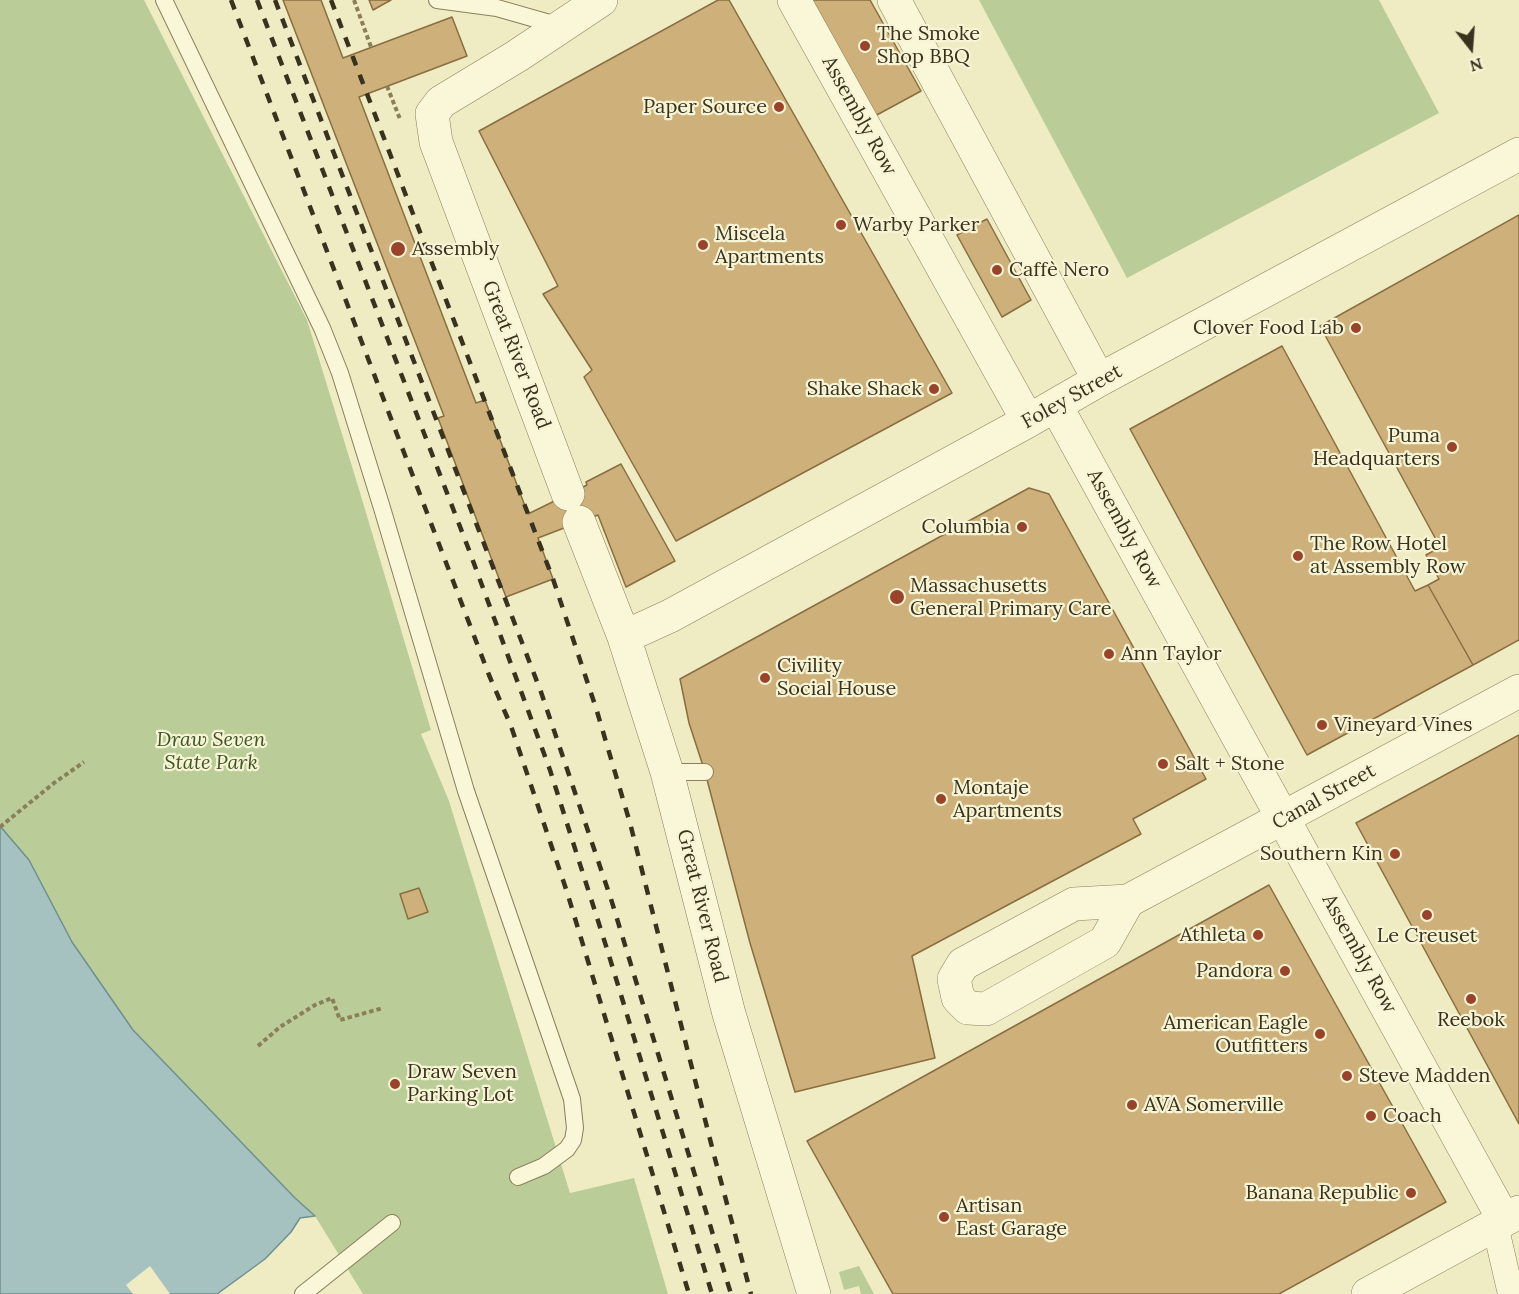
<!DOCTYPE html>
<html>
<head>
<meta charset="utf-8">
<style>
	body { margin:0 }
	#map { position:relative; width:1519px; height:1294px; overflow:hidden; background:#efecc4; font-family:Lora,serif }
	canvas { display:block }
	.north { position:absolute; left:1441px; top:18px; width:60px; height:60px; -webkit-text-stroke:4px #f6f4d4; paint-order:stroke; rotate:163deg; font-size:16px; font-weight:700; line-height:24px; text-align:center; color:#39321e }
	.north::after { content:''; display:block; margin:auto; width:21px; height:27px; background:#39321e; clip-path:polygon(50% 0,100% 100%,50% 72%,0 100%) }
</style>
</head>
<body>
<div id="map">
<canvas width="1519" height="1294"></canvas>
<div class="north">N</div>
</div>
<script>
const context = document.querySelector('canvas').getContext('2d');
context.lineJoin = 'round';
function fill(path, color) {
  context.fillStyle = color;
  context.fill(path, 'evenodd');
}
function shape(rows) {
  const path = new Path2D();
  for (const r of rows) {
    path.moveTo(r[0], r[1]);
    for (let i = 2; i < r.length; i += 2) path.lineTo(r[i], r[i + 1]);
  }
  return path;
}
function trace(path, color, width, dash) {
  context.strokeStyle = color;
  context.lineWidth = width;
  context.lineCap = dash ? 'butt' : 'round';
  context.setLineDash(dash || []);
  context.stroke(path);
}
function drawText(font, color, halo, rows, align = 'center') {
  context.font = font + ' Lora,serif';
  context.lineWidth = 4.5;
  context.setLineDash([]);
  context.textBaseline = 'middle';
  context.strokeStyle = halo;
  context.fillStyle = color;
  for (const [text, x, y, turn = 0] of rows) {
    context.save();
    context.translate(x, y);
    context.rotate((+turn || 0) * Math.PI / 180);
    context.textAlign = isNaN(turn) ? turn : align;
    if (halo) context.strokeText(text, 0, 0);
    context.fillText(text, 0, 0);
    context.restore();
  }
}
fill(shape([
	[0,0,144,0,307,320,358,486,431,730,421,734,449,801,570,1193,634,1178,668,1294,363,1294,315,1216,295,1198,133,1030,72,942,29,860,0,826],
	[979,0,1379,0,1439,113,1127,278],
	[859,1266,874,1294,861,1294,859,1286,844,1290,839,1272]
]), '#bacd98');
const water = shape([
	[0,826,29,860,72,942,133,1030,295,1198,315,1216,300,1218,291,1232,265,1259,217,1294,0,1294,0,826]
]);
fill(water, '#a6c2c0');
trace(water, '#6d9090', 1.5);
fill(shape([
	[150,1266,170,1294,133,1294,126,1285]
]), '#efecc4');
const building = shape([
	[283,0,321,0,343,58,452,17,467,56,359,97,476,403,485,400,528,514,587,485,586,482,621,464,675,561,626,587,598,515,538,538,553,579,506,597,438,418,444,416,283,0],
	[369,0,391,0,373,10,369,0],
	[718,0,729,0,952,393,676,541,584,377,592,370,543,294,558,286,479,131,718,0],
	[810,0,870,0,921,91,875,116,810,0],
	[1519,215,1519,640,1473,665,1428,585,1439,579,1426,555,1440,547,1320,326,1519,215],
	[987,219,1031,300,1002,317,957,235,987,219],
	[1282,346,1415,591,1428,585,1473,665,1307,755,1130,429,1282,346],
	[1029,488,1049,494,1206,779,1133,819,1141,834,912,956,935,1058,795,1092,750,943,705,772,689,723,680,679,1029,488],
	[1519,735,1519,1124,1356,823,1519,735],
	[1269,885,1446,1202,1279,1294,893,1294,807,1141,1269,885],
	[419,888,428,912,408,919,400,894,419,888]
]);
fill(building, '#cdb07a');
trace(building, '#896e40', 1.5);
const service = shape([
	[164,0,322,328,340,373,382,508,466,791,572,1099,575,1128,573,1140,567,1149,544,1166,518,1177],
	[437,0,497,8,560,26],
	[667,772,705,772],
	[303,1294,392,1223]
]);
const pedestrian = shape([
	[1495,1225,1511,1294]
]);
const minor = shape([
	[794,0,1028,421],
	[894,0,1099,380],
	[1056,406,1504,1220],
	[568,494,436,142,432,114,441,102,517,56,601,0],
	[579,522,624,637,667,772,729,1014,814,1294],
	[624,637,670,616,1028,421,1099,380,1519,154],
	[1128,901,1105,942,986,1009,968,1008,958,998,954,979,963,964,1074,904,1128,901,1519,691],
	[1368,1294,1519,1212]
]);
trace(service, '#8a7f5a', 18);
trace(pedestrian, '#8a7f5a', 27);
trace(minor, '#8a7f5a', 34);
trace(shape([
	[354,0,371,47],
	[387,86,400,119],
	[0,827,54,783,84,762],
	[258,1046,280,1027,315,1005,332,998,340,1020,383,1008]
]), '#8a7f5a', 4, [4.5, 3]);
trace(service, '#f9f7d8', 16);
trace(pedestrian, '#f9f7d8', 26);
trace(minor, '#f9f7d8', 33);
trace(shape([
	[231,0,489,675,511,726,567,892,689,1294],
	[257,0,469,550,550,770,607,949,712,1294],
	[275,0,541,692,611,899,731,1294],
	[331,0,553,579,596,708,630,823,714,1155,751,1294]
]), '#39321e', 4.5, [10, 10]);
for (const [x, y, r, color] of [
	[865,46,6,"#99442a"],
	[779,107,6,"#99442a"],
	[841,225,6,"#99442a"],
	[703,245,6,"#99442a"],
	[398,249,8,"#99442a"],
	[997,270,6,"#99442a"],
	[1356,328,6,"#99442a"],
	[934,389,6,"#99442a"],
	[1452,447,6,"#99442a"],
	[1022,527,6,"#99442a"],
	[1298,556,6,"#99442a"],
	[897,597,8,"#99442a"],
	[1109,654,6,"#99442a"],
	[765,678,6,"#99442a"],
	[1322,725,6,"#99442a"],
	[1163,764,6,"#99442a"],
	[941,799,6,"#99442a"],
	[1395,854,6,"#99442a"],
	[1427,915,6,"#99442a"],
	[1258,935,6,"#99442a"],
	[1285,971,6,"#99442a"],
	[1471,999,6,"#99442a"],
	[1320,1034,6,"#99442a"],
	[1347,1076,6,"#99442a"],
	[395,1084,6,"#99442a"],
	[1132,1105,6,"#99442a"],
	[1371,1116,6,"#99442a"],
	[1411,1193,6,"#99442a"],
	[944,1217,6,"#99442a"]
]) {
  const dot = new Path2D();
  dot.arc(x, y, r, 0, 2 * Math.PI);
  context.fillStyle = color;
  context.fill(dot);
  trace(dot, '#f6f4d4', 2);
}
drawText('20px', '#39321e', '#f6f4d4', [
	["The Smoke",877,34],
	["Shop BBQ",877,57],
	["Paper Source",767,107,"right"],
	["Warby Parker",853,225],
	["Miscela",715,234],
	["Apartments",715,257],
	["Assembly",412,249],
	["Caffè Nero",1009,270],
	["Clover Food Lab",1344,328,"right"],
	["Shake Shack",922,389,"right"],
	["Puma",1440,436,"right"],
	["Headquarters",1440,459,"right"],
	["Columbia",1010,527,"right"],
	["The Row Hotel",1310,544],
	["at Assembly Row",1310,567],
	["Massachusetts",910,586],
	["General Primary Care",910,609],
	["Ann Taylor",1121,654],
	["Civility",777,666],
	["Social House",777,689],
	["Vineyard Vines",1334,725],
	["Salt + Stone",1175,764],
	["Montaje",953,788],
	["Apartments",953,811],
	["Southern Kin",1383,854,"right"],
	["Athleta",1246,935,"right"],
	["Le Creuset",1427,936,"center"],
	["Pandora",1273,971,"right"],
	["Reebok",1471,1020,"center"],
	["American Eagle",1308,1023,"right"],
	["Outfitters",1308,1046,"right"],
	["Draw Seven",407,1072],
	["Parking Lot",407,1095],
	["Steve Madden",1359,1076],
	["AVA Somerville",1144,1105],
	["Coach",1383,1116],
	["Banana Republic",1399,1193,"right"],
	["Artisan",956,1206],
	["East Garage",956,1229]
], 'left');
drawText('20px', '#39321e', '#f6f4d4', [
	["Assembly Row",859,116,61],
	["Great River Road",516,355,69],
	["Foley Street",1072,397,-29],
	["Assembly Row",1124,529,61],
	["Canal Street",1324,797,-29],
	["Great River Road",702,906,76],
	["Assembly Row",1359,954,61]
]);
drawText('italic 20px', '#3e5625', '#f6f4d4', [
	["Draw Seven",211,740],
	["State Park",211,763]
]);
</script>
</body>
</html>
